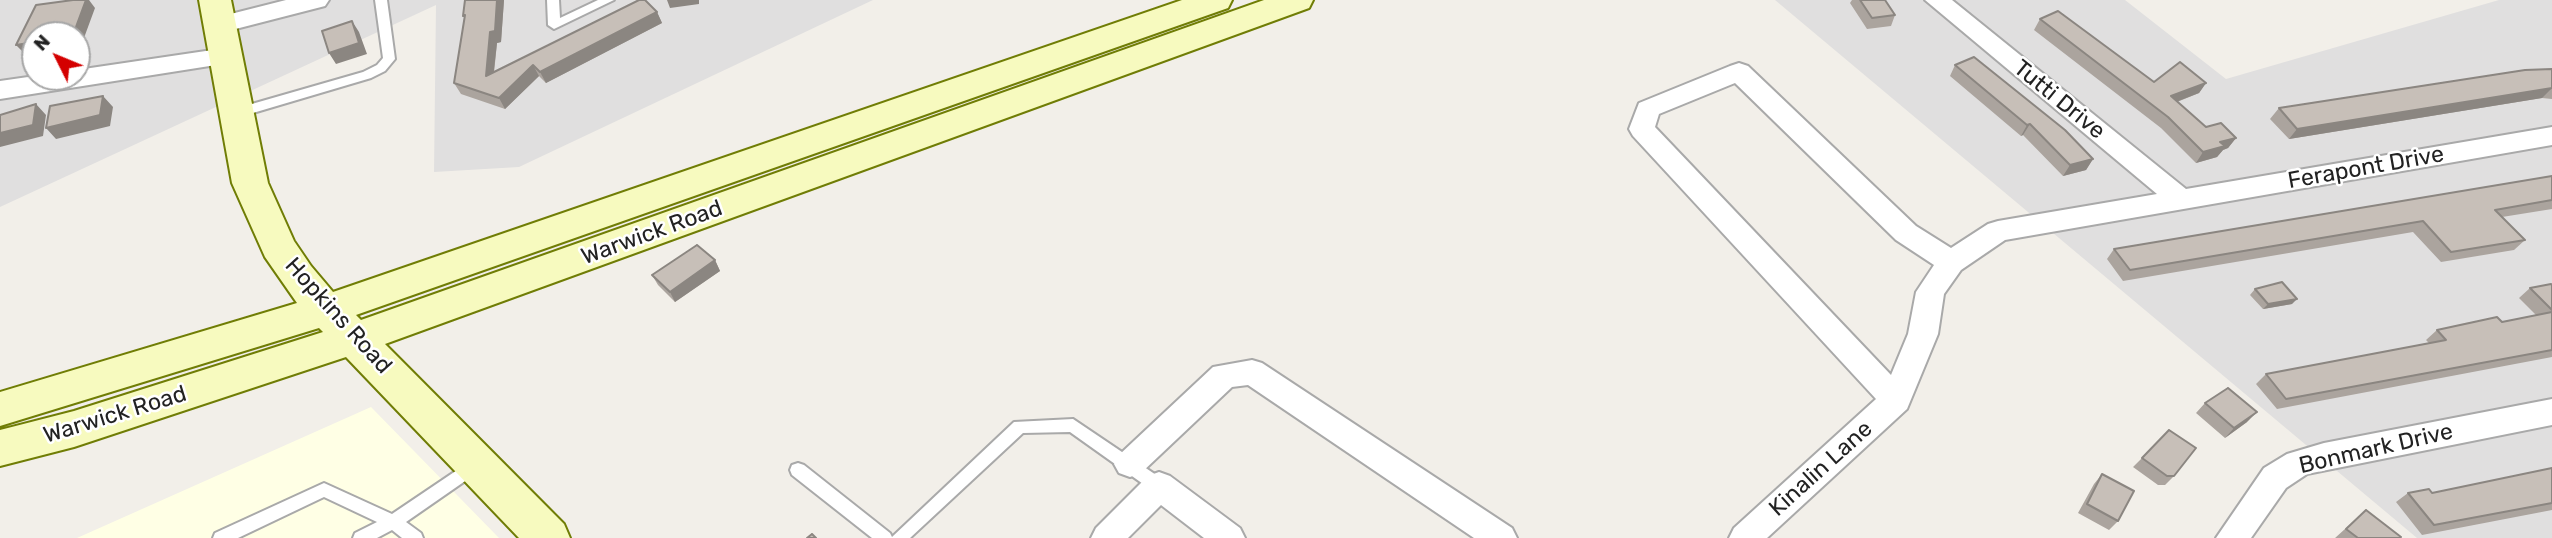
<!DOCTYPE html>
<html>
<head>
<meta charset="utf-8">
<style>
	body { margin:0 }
	#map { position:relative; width:2552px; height:538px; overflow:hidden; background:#f2efe9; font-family:Rubik,sans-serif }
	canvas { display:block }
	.north { position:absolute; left:21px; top:21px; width:70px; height:70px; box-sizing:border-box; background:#fff; border:2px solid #a7a7a7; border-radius:50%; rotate:313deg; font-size:19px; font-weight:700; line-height:28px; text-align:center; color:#222 }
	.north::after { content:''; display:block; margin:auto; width:24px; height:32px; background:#d40000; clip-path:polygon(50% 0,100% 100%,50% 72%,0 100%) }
</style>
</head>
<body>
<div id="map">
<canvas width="2552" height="538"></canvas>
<div class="north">N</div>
</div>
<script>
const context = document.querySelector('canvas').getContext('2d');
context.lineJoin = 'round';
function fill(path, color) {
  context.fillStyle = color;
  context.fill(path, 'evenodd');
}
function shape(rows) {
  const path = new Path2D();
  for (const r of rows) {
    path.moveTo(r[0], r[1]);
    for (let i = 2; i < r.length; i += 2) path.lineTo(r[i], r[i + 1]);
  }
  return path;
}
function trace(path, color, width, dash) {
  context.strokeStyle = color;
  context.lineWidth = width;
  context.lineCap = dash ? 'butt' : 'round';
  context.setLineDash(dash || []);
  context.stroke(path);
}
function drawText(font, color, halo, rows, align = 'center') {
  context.font = font + ' Rubik,sans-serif';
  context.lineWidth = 5;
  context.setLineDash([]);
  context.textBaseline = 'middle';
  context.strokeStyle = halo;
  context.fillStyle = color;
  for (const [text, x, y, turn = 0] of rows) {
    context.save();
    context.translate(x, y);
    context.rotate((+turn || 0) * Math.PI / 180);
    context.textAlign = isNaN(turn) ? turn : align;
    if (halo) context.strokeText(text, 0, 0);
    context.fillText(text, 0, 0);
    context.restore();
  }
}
fill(shape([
	[0,0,873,0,519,167,434,172,436,5,0,207],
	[35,35,77,35,77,77,35,77],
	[1775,0,2125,0,2226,79,2499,0,2552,0,2552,538,2417,538]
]), '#e0dfdf');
fill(shape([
	[371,407,499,538,77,538]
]), '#ffffe5');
const service = shape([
	[375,0,387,0,395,59,385,71,371,78,236,118,231,116,230,113,231,110,363,72,377,65,383,58,375,0],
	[547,0,559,0,560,18,598,0,614,0,554,29,548,25,547,0],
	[1073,419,1165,481,1167,486,1165,491,1159,493,1153,491,1070,432,1023,433,910,538,872,538,792,475,790,470,792,465,798,463,804,465,890,533,892,537,1014,422,1073,419],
	[475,458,481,460,483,465,481,470,406,522,421,533,423,538,402,538,392,530,377,538,353,538,355,533,377,522,324,497,238,538,213,538,215,533,324,483,392,514,475,458]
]);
const minor = shape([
	[286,0,329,0,325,6,220,33,211,31,208,25,211,19,286,0],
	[1925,0,1952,0,2186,189,2552,127,2552,145,2005,240,1961,270,1944,294,1938,334,1907,409,1767,538,1729,538,1734,528,1876,399,1633,136,1629,129,1639,103,1730,66,1739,63,1748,66,1916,226,1951,248,1988,224,1998,221,2157,194,1925,0],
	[1735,83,1896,240,1934,265,1916,292,1908,334,1891,375,1655,127,1659,114,1735,83],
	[226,48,235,50,238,56,235,62,0,99,0,81,35,76,77,77,77,70,226,48],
	[1252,360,1262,363,1512,528,1517,538,1474,538,1248,385,1232,387,1141,473,1130,477,1119,473,1114,464,1119,455,1213,367,1252,360],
	[2552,399,2552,425,2307,474,2286,488,2251,538,2216,538,2264,468,2287,454,2324,443,2552,399],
	[1159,472,1170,476,1240,528,1245,538,1204,538,1161,505,1128,538,1091,538,1096,528,1148,476,1159,472]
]);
const secondary = shape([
	[199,0,231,0,268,183,294,241,311,266,333,292,1182,0,1232,0,1228,8,356,315,361,320,1264,0,1313,0,1309,8,385,344,564,524,570,538,519,538,346,357,74,447,0,466,0,430,74,411,323,332,319,328,0,426,0,392,297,303,265,257,232,183,199,0]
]);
trace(service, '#a9a9a9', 4);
trace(minor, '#a9a9a9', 4);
trace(secondary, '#707d05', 4);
fill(service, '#fff');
fill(minor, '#fff');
fill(secondary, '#f7fabf');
fill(shape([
	[465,0,504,0,501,42,497,43,494,73,657,12,662,23,546,83,539,76,505,109,461,94,454,83,464,19],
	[1852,0,1885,0,1895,15,1891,26,1867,29,1850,3],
	[2040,19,2154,82,2206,83,2199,93,2177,102,2206,127,2236,138,2228,148,2223,150,2217,157,2196,163,2161,128,2034,30],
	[1955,65,2093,159,2086,170,2063,176,2023,135,2021,136,1950,76],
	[2552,69,2552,99,2542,98,2289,139,2270,119,2279,108],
	[2552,176,2552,209,2502,217,2525,240,2514,250,2441,262,2413,232,2123,281,2107,259,2114,249],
	[715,260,720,271,675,302,658,285,652,275],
	[2552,285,2552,357,2277,409,2256,384,2266,374,2429,343,2426,340,2437,330,2502,322,2536,315,2519,298,2530,288],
	[2255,289,2292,304,2263,309,2250,295],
	[2205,403,2247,422,2225,438,2196,413],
	[2142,458,2174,476,2165,485,2158,485,2133,467],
	[2552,468,2552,510,2422,535,2396,502,2408,493,2432,493],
	[2102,474,2118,521,2109,530,2078,513,2094,484],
	[2366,510,2400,538,2335,538]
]), '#aba49e');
fill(shape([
	[86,0,89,0,95,8,81,46,77,47,77,35,73,35],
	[497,0,504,0,501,42,497,43,492,87,486,76,490,32],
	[667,0,699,0,699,4,670,8],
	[657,12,662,23,546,83,540,72],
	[352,21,359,32,367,54,336,64,329,53],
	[35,42,35,53,25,54,16,45],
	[533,65,539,76,505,109,499,98],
	[2206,83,2199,93,2163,107,2171,96],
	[2552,88,2542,98,2289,139,2297,129],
	[103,96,113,107,110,126,56,139,46,128],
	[36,104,46,115,43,136,0,147,0,133],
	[2030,124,2023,135,2021,136,2027,125],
	[2236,138,2228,148,2223,150,2217,157,2196,163,2203,152,2220,142],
	[2093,159,2086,170,2063,176,2070,165],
	[715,260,720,271,675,302,670,292],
	[2297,299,2292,304,2263,309,2268,304],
	[2257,412,2247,422,2225,438,2234,428]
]), '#8b8681');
const building = shape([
	[73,0,86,0,73,35,35,35,35,42,16,45,36,5,73,0],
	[465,0,497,0,495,31,490,32,486,76,639,0,645,0,657,12,540,72,533,65,499,98,454,83,465,15,463,16,465,0],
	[1860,0,1885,0,1895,15,1872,18,1860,0],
	[2058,11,2154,82,2180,62,2206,83,2171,96,2206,127,2221,123,2236,138,2220,142,2225,146,2203,152,2168,117,2040,19,2058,11],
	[352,21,359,43,329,53,322,31,352,21],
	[1974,57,2065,130,2093,159,2070,165,2030,124,2027,125,1955,65,1974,57],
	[2552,69,2552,88,2297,129,2279,108,2525,70,2552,69],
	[103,96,100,115,46,128,50,106,103,96],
	[36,104,33,125,0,133,0,115,36,104],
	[2552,176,2552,200,2495,210,2525,240,2451,252,2423,221,2130,270,2114,249,2552,176],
	[697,245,715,260,670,292,652,275,697,245],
	[2282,282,2297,299,2268,304,2255,289,2282,282],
	[2551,284,2552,285,2552,310,2530,288,2551,284],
	[2552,312,2552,350,2286,399,2266,374,2446,340,2437,330,2497,317,2502,322,2552,312],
	[2228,388,2257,412,2234,428,2205,403,2228,388],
	[2169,430,2196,448,2174,476,2167,476,2142,458,2169,430],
	[2552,468,2552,503,2434,525,2408,493,2429,489,2432,493,2552,468],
	[2102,474,2134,491,2118,521,2087,504,2102,474],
	[2366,510,2401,537,2400,538,2358,538,2346,529,2366,510],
	[812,534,816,538,807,538,812,534]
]);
fill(building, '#c7bfb8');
trace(building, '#8b8681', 2);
drawText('23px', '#222', '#fff', [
	["Tutti Drive",2059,100,39],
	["Ferapont Drive",2366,168,-10],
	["Warwick Road",652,233,-20],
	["Hopkins Road",338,316,48],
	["Warwick Road",115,415,-17],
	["Bonmark Drive",2376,449,-13],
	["Kinalin Lane",1821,469,-42]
]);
</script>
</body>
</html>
